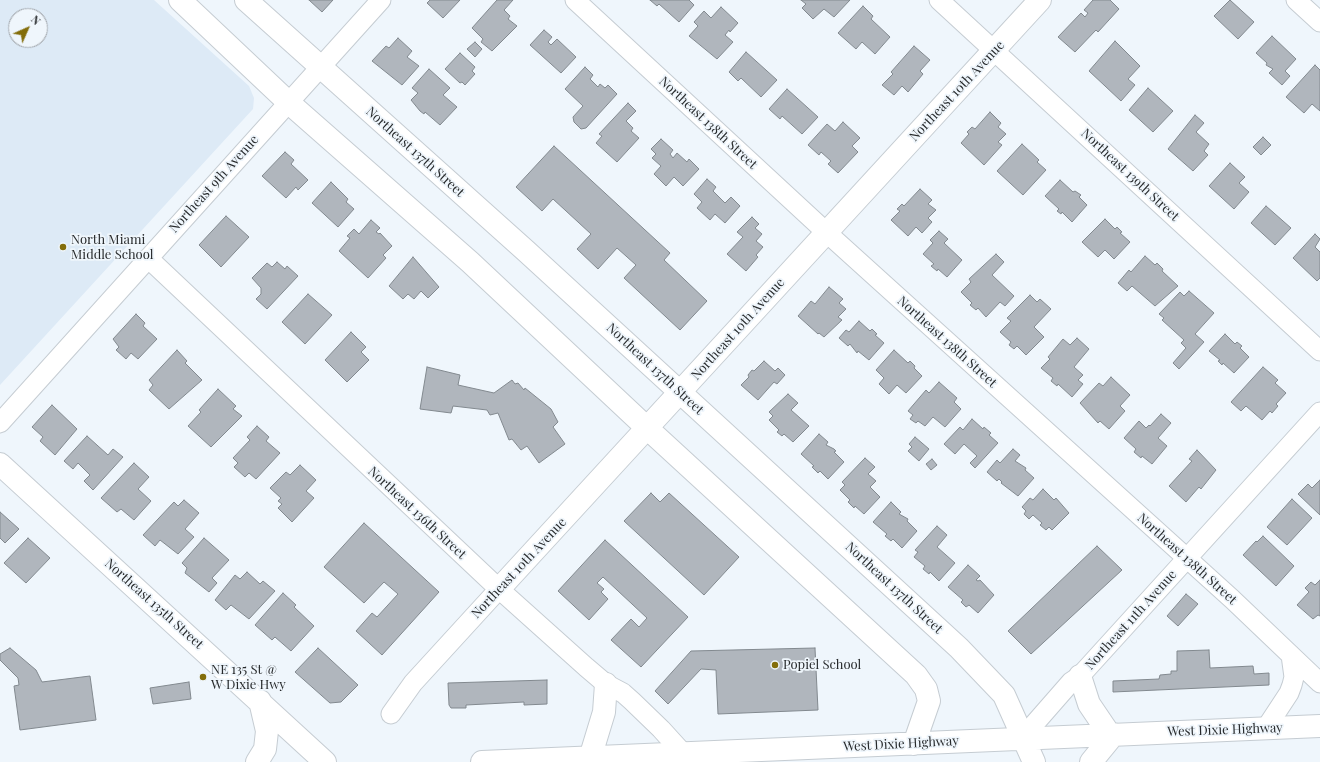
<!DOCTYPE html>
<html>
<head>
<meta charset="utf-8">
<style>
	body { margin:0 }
	#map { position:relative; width:1320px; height:762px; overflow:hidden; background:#eff6fc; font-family:"Playfair Display",serif }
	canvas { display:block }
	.north { position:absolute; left:8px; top:8px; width:40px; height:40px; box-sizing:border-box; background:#eff6fc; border:1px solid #9fa4a9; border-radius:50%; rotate:45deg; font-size:11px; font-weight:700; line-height:16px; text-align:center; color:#272a2c }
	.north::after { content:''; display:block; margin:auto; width:14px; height:18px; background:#836d0a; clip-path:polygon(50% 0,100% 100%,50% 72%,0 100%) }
</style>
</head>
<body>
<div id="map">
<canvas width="1320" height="762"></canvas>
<div class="north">N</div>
</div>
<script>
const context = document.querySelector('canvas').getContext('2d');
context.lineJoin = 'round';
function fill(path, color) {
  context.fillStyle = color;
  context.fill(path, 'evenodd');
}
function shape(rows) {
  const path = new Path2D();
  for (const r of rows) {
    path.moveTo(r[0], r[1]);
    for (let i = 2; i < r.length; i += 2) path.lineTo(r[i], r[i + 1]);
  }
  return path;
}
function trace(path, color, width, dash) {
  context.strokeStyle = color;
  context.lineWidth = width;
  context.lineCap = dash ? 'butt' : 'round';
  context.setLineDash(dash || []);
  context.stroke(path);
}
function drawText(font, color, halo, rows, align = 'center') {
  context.font = font + ' "Playfair Display",serif';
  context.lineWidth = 3.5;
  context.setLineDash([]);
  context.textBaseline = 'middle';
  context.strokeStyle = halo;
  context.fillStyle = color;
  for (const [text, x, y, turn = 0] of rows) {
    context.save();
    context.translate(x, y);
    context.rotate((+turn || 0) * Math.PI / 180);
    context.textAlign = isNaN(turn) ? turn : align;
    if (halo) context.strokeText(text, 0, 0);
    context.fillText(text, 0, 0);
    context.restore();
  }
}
fill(shape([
	[0,0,154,0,249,86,254,98,253,109,0,385],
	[16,16,40,16,40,40,16,40]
]), '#ddeaf6');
const building = shape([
	[309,0,333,0,322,12,309,0],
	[430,0,460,0,443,18,427,3,430,0],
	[497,0,513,0,504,10,510,16,508,19,517,26,492,51,481,42,483,39,472,28,497,0],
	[650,0,689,0,694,5,679,22,659,4,657,6,650,0],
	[801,0,850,0,834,17,824,9,813,19,802,8,806,4,801,0],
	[1093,0,1110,0,1119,9,1098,32,1096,30,1075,52,1058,37,1081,13,1085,17,1088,13,1084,10,1093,0],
	[1230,0,1254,22,1238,39,1214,16,1230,0],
	[863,6,873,16,871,19,890,37,875,54,862,42,856,49,838,33,863,6],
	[721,7,738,23,730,32,729,30,725,35,733,42,717,59,689,36,698,26,694,22,704,11,711,18,721,7],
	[544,30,552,37,548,42,551,45,557,39,576,57,561,73,530,45,544,30],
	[1272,36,1296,59,1285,71,1290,76,1282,85,1269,73,1273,69,1266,65,1267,63,1256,53,1272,36],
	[398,38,412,51,407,57,419,66,402,85,372,61,386,46,389,48,398,38],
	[1115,41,1140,66,1128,79,1135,85,1121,101,1089,71,1115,41],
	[475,42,482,49,475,57,467,49,475,42],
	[914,46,930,60,920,71,923,74,908,92,902,86,894,95,882,85,893,74,891,72,914,46],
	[746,52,777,80,761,97,741,78,738,81,729,72,746,52],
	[460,53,475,67,472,71,475,74,465,85,462,82,460,83,445,69,460,53],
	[1315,65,1320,70,1320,111,1312,104,1304,113,1286,97,1315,65],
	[585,67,593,75,590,79,598,87,600,84,605,88,608,85,617,94,586,128,581,129,574,122,573,117,583,106,565,89,585,67],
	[429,69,450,88,443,95,457,107,440,125,425,112,424,114,420,111,411,100,418,93,412,88,429,69],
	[1148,88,1173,111,1153,132,1129,110,1148,88],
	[787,89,818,117,802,134,782,116,780,119,769,109,787,89],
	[628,103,636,111,626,121,633,128,631,131,639,138,617,162,596,143,602,136,599,134,628,103],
	[990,112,1001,123,998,127,1006,134,998,142,1002,145,984,165,961,143,969,134,967,132,972,127,975,129,990,112],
	[1195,115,1204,123,1196,132,1209,144,1204,151,1208,155,1193,171,1168,149,1195,115],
	[843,122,860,138,852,146,858,152,838,173,828,164,831,161,821,152,819,155,808,145,827,124,835,131,843,122],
	[1263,137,1271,145,1261,155,1253,147,1263,137],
	[661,139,673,150,670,154,673,158,677,153,687,162,689,159,699,169,683,186,674,177,666,186,654,174,661,166,652,158,656,154,651,149,661,139],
	[1022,144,1039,160,1037,162,1046,170,1023,195,997,171,1022,144],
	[554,146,670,253,664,260,707,301,680,330,624,278,636,265,617,248,598,269,577,249,591,234,553,199,542,211,516,187,554,146],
	[285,152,294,160,291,164,308,180,298,190,296,187,286,198,262,176,285,152],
	[1230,163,1245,177,1239,183,1249,192,1234,209,1209,186,1230,163],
	[707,179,716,187,713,191,725,203,731,197,740,206,725,223,715,214,710,220,697,208,702,202,694,194,707,179],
	[1060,180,1073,192,1075,191,1081,195,1079,197,1087,205,1072,222,1062,212,1061,214,1057,211,1059,209,1045,196,1060,180],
	[331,182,348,199,346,202,354,209,338,227,312,203,331,182],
	[920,189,932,200,928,204,936,210,928,218,932,222,922,233,916,227,908,236,891,220,900,211,897,209,902,204,904,206,920,189],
	[1266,206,1291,228,1275,245,1251,223,1266,206],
	[226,216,249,237,221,267,199,245,226,216],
	[752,217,759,224,755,228,762,234,756,241,763,247,756,255,758,257,746,271,727,254,743,237,737,232,752,217],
	[1105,219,1115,229,1117,227,1122,232,1120,233,1130,242,1114,259,1105,250,1098,257,1082,242,1105,219],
	[371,220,380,228,376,232,379,234,380,233,392,246,383,255,386,258,368,278,339,251,350,238,347,236,354,229,359,234,371,220],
	[939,231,948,239,944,243,962,260,947,277,938,269,937,271,931,266,934,264,923,254,933,243,930,240,939,231],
	[1315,234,1320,239,1315,247,1320,252,1320,278,1317,281,1293,258,1315,234],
	[996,254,1004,262,992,275,1014,296,1005,306,1000,302,986,317,978,308,976,310,970,305,972,303,961,292,971,282,969,279,996,254],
	[1145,256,1155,265,1157,263,1163,269,1162,271,1178,286,1155,306,1132,286,1127,291,1118,283,1129,270,1131,272,1145,256],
	[413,257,439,287,428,298,421,291,414,299,408,294,403,299,389,286,413,257],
	[277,262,285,269,287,266,298,276,267,309,256,299,261,294,261,288,252,278,267,263,272,267,277,262],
	[829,287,843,299,839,303,846,309,838,317,842,320,824,337,819,333,818,334,798,316,811,301,815,304,829,287],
	[1189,291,1214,313,1195,334,1204,342,1179,369,1173,363,1186,348,1181,343,1184,340,1162,320,1164,318,1159,314,1180,292,1184,296,1189,291],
	[308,294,332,315,305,344,282,322,308,294],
	[1030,295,1037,302,1040,299,1051,309,1034,327,1044,337,1026,355,1017,346,1014,349,1009,345,1011,342,1000,332,1011,321,1007,318,1030,295],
	[136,314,145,323,143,326,157,339,138,359,131,353,126,359,116,350,119,347,113,339,136,314],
	[859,321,870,331,872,329,877,334,875,335,884,343,869,360,858,351,857,353,850,344,848,346,839,338,846,330,849,332,859,321],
	[351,332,366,347,361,352,369,360,347,382,325,360,351,332],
	[1225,334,1235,344,1237,342,1242,346,1240,348,1249,357,1234,373,1223,363,1222,365,1218,361,1220,360,1209,351,1225,334],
	[1077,338,1089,349,1074,367,1083,375,1078,380,1083,384,1072,397,1058,384,1057,386,1051,381,1053,378,1041,368,1050,359,1048,357,1063,339,1070,345,1077,338],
	[177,350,187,361,185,363,202,380,169,409,149,390,153,385,149,380,177,350],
	[894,350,908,363,910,361,915,366,914,368,922,376,906,393,897,385,889,394,879,384,884,378,876,370,894,350],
	[764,361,775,371,778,368,785,375,777,384,774,382,758,400,741,385,749,377,748,375,752,370,754,371,764,361],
	[427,367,460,375,458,385,494,393,512,380,515,384,518,383,524,390,525,388,551,409,558,422,553,427,565,444,539,463,527,446,521,450,512,439,509,440,498,413,490,415,487,410,453,406,451,413,420,409,427,367],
	[1263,367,1278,380,1275,383,1286,393,1276,404,1278,406,1272,413,1270,411,1262,420,1246,406,1241,411,1231,402,1263,367],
	[1111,377,1130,395,1120,406,1125,411,1109,429,1100,421,1098,423,1080,403,1099,383,1103,386,1111,377],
	[939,382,957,398,954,402,961,409,945,427,933,417,925,426,918,421,916,423,910,419,913,415,908,411,926,390,929,393,939,382],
	[218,389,236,406,233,409,242,416,211,447,188,426,201,412,199,410,218,389],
	[788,394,798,403,791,410,809,426,793,442,784,434,782,436,777,432,779,430,769,420,773,416,769,412,788,394],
	[52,405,77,429,55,455,40,441,43,437,32,427,52,405],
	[1161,414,1171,423,1158,438,1167,446,1152,464,1142,456,1141,458,1134,452,1136,449,1124,438,1139,421,1146,428,1149,425,1150,426,1161,414],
	[972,419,983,429,984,427,991,433,989,435,998,443,975,468,970,463,977,456,964,444,955,454,944,444,960,427,963,430,972,419],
	[257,426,269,437,266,441,280,453,256,479,249,473,245,477,234,467,238,463,233,458,250,440,247,437,257,426],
	[819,434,828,442,826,445,834,449,836,451,834,452,844,462,828,479,820,471,818,473,812,467,814,466,801,454,819,434],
	[87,436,108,455,113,449,123,457,93,490,84,481,90,475,78,463,73,469,64,461,87,436],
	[915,437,929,449,919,461,908,451,912,447,909,444,915,437],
	[1013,449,1020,455,1015,461,1026,468,1025,470,1034,478,1018,496,1001,483,1002,482,999,479,997,481,987,472,997,460,1000,463,1013,449],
	[1197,450,1216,470,1201,489,1199,487,1186,502,1169,486,1192,461,1189,459,1197,450],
	[865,458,875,467,868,474,876,481,870,487,880,497,864,514,855,506,854,508,848,502,850,500,840,490,845,485,842,482,865,458],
	[932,459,937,465,931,470,926,464,932,459],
	[134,463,149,477,138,489,151,501,134,520,121,509,117,512,101,498,134,463],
	[300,465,316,480,306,491,314,498,292,522,278,508,282,504,278,501,281,498,270,488,286,472,290,475,300,465],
	[1320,480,1320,515,1298,494,1308,484,1312,488,1320,480],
	[1043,489,1054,500,1056,498,1069,513,1052,530,1049,527,1046,530,1040,525,1042,523,1033,515,1029,519,1024,514,1026,511,1022,507,1030,498,1033,500,1043,489],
	[651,493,660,502,669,493,739,557,704,595,624,521,651,493],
	[1292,499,1312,518,1287,545,1267,527,1292,499],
	[184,500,199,513,185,529,194,537,178,554,160,540,155,546,143,535,174,502,178,506,184,500],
	[891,502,901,512,899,514,908,519,907,521,917,531,902,548,893,539,891,541,885,536,887,534,873,522,891,502],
	[0,512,19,529,5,543,0,538,0,512],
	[364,523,439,592,382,655,356,631,372,613,377,617,398,594,384,582,364,603,324,567,364,523],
	[937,526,947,535,937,547,955,563,939,581,930,572,929,574,923,569,925,566,914,557,918,552,915,550,937,526],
	[1263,536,1294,566,1276,586,1243,555,1256,541,1257,542,1263,536],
	[28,538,50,558,26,583,4,563,28,538],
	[204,538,229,560,212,578,217,583,209,592,185,573,187,568,182,563,204,538],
	[605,540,688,617,641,667,611,640,631,619,639,627,647,618,603,577,597,583,604,589,601,592,608,599,589,620,558,591,605,540],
	[1097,546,1122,570,1031,654,1008,631,1097,546],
	[968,565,980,576,976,580,978,581,980,580,994,595,978,613,969,605,966,607,961,602,963,600,948,587,968,565],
	[247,572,260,584,263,581,275,591,249,619,231,605,226,610,215,600,235,575,240,579,247,572],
	[1320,580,1320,616,1318,615,1313,619,1297,605,1309,592,1305,588,1311,582,1315,585,1320,580],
	[283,593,296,605,294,607,314,626,291,651,275,637,272,640,255,625,283,593],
	[1186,594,1198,604,1178,626,1167,616,1186,594],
	[10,648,36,670,42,682,90,676,96,720,20,730,14,686,19,685,18,678,0,660,0,654,10,648],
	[318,648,358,685,341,702,330,703,295,672,318,648],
	[815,648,818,710,718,714,716,670,701,669,668,704,655,691,691,651,815,648],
	[1209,650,1210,668,1253,666,1254,674,1269,673,1269,685,1113,692,1113,681,1159,679,1160,675,1171,674,1171,671,1177,671,1177,651,1209,650],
	[547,680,547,704,524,705,524,702,466,705,466,708,451,708,449,705,448,683,547,680],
	[189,682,191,699,153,704,150,688,189,682]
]);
fill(building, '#b0b6bd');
trace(building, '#82898f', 1);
const street = shape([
	[575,0,826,232,1232,599,1320,683],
	[939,0,1320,351],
	[1296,0,1320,22],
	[148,258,499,589,586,667,606,684,623,693,632,701,661,729,691,762],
	[0,423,381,0],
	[391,714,413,683,499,589],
	[1266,728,1289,693,1292,685,1294,677,1291,655],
	[1022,738,1071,682,1080,676,1320,412]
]);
const secondary = shape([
	[180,0,288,102,470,262,647,428,916,675,926,689,929,701,914,744],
	[246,0,526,251,959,648,1004,695,1034,762],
	[0,464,325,762],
	[499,589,1040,0],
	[1080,676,1089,704,1110,735],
	[590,758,604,712,606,684],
	[257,762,265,749,267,731,260,701],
	[482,762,1320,726],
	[1091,762,1114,734]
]);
trace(street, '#c5ccd2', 21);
trace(secondary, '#c5ccd2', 24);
trace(street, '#fff', 19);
trace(secondary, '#fff', 22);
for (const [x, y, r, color] of [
	[63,247,4,"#836d0a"],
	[775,665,4,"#836d0a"],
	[203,677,4,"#836d0a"]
]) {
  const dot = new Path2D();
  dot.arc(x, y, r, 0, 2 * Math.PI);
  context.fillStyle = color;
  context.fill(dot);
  trace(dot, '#eff6fc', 1.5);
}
drawText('13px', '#272a2c', '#eff6fc', [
	["Northeast 10th Avenue",957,91,-47],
	["Northeast 138th Street",708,123,43],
	["Northeast 137th Street",415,152,42],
	["Northeast 139th Street",1130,175,43],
	["Northeast 9th Avenue",214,184,-48],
	["Northeast 10th Avenue",738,329,-48],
	["Northeast 138th Street",947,342,42],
	["Northeast 137th Street",655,369,43],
	["Northeast 136th Street",417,513,43],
	["Northeast 138th Street",1187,559,42],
	["Northeast 10th Avenue",519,568,-47],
	["Northeast 137th Street",894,588,43],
	["Northeast 135th Street",154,604,42],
	["Northeast 11th Avenue",1131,620,-48],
	["West Dixie Highway",1225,730,-2],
	["West Dixie Highway",901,744,-3]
]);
drawText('13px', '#272a2c', '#eff6fc', [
	["North Miami",71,240],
	["Middle School",71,255],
	["Popiel School",783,665],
	["NE 135 St @",211,670],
	["W Dixie Hwy",211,685]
], 'left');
</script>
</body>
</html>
